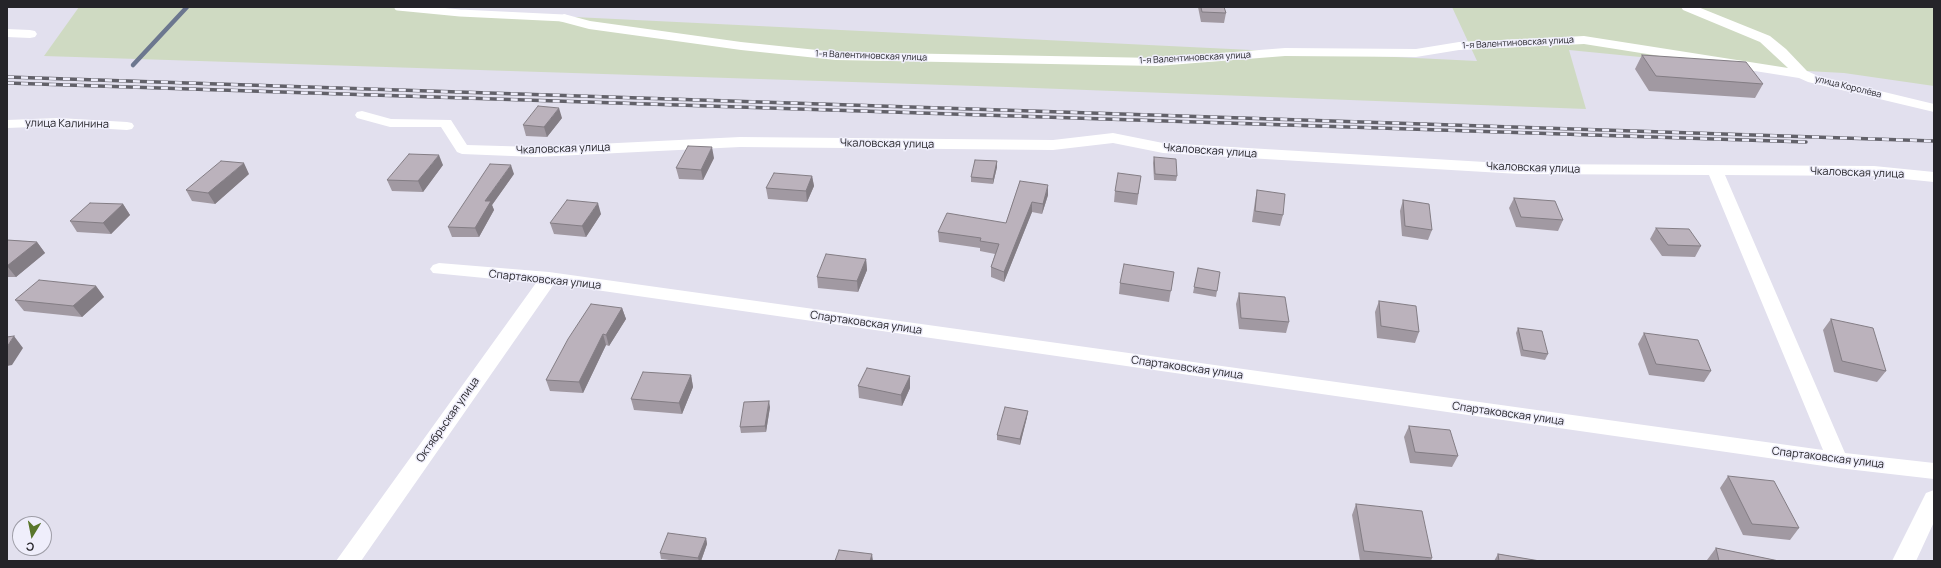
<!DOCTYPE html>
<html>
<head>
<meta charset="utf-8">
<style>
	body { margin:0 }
	#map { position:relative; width:1941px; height:568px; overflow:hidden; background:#e2e0ee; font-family:Manrope,sans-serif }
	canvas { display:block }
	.frame { position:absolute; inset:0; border:8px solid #252429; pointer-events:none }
	.north { position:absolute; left:12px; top:516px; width:40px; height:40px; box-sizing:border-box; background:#efeefb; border:1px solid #9e9da7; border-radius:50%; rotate:190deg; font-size:11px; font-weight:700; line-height:16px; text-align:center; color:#252429 }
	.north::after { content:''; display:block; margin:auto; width:14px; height:18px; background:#59762b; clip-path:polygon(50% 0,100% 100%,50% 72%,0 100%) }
</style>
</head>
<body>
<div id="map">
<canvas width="1941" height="568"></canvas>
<div class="frame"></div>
<div class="north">С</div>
</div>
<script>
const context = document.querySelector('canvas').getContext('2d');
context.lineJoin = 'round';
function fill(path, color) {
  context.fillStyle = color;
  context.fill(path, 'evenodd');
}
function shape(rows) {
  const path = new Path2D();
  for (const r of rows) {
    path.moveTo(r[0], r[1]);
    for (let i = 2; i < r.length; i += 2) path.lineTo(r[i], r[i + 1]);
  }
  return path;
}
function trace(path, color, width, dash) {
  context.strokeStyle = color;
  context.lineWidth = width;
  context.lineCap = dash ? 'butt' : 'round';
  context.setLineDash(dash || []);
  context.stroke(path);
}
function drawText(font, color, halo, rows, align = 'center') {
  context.font = font + ' Manrope,sans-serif';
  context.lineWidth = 3;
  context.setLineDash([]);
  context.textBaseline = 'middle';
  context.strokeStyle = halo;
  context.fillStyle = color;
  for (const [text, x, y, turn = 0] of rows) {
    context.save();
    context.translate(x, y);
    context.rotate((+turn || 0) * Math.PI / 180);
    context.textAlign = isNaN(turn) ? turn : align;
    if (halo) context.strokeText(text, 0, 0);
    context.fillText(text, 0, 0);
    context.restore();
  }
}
fill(shape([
	[79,7,369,7,1477,61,1452,7,1934,7,1934,86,1844,73,1752,68,1569,50,1586,109,1008,87,44,56]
]), '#cfdac2');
trace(shape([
	[133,65,187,7]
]), '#6c778f', 4.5);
trace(shape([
	[398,7,460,13,564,18]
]), '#fff', 7);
fill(shape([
	[1681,7,1698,7,1770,36,1786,49,1807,71,1818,76,1934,104,1934,112,1808,82,1799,78,1584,44,1459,50,1416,57,1285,56,1157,66,836,60,741,50,589,29,559,21,558,18,564,14,590,21,741,42,836,52,1157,58,1285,48,1416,49,1459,42,1584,36,1788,68,1760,42,1683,10,1681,7],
	[7,29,30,30,35,31,37,34,35,37,30,38,7,37,7,29],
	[362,111,391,119,451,120,467,145,536,147,740,137,1053,140,1113,133,1163,143,1519,164,1874,166,1934,172,1934,182,1874,176,1725,175,1845,453,1934,463,1934,479,1838,468,554,284,361,561,336,561,536,283,433,273,430,269,433,265,439,263,549,272,1823,450,1709,175,1519,174,1163,153,1113,143,1053,150,740,147,536,157,462,154,457,152,441,127,390,127,357,118,355,115,357,112,362,111],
	[58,118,127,122,132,123,134,126,132,129,127,130,58,126,7,128,7,120,58,118],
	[1934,490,1934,522,1916,561,1892,561,1926,493,1934,490]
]), '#fff');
const rail = shape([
	[7,77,1934,141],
	[7,83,1806,142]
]);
trace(rail, '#626169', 3.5);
trace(rail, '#efeefb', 2.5, [7]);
fill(shape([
	[1198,7,1224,7,1226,13,1224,23,1201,22],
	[1642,55,1763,84,1755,98,1649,91,1635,69],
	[562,118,547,137,526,136,523,125],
	[1154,157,1177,176,1176,181,1154,180,1153,163],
	[714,158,703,180,679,179,676,168],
	[997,161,997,167,993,184,971,182,971,177],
	[443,165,423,192,392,191,387,180],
	[249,174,215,204,192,201,186,190],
	[514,174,492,205,494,210,479,237,452,237,448,227],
	[812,176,814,186,807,202,768,199,766,188],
	[1141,176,1137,205,1114,202,1115,191],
	[1020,181,1048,195,1042,214,1032,212,1004,282,991,277,991,267,995,254,980,251,980,248,939,242,938,232,1006,223],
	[1257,190,1283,215,1280,226,1252,222,1255,201],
	[1514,198,1563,220,1558,231,1516,227,1509,208],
	[1403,200,1432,230,1428,240,1402,236,1400,211],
	[123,204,130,215,111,234,77,232,70,221],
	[601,214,586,237,554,234,550,223],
	[1656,228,1701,246,1695,257,1662,256,1650,239],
	[7,240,37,242,45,253,16,277,7,277],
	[866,259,867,270,858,292,818,288,817,277],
	[1198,268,1217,291,1216,297,1193,293],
	[1174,272,1169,302,1119,294,1120,283],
	[96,286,104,297,82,317,24,311,15,300],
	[1239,293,1289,322,1286,333,1239,329,1236,304],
	[1379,301,1419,332,1415,343,1377,338,1375,312],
	[622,308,626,319,609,346,606,345,583,393,550,391,546,380],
	[1831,319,1886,371,1877,382,1834,372,1823,330],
	[1518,328,1548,354,1545,360,1521,356,1516,333],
	[1644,333,1711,371,1704,382,1649,375,1638,344],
	[691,375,693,387,682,414,634,410,631,399],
	[858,386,910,388,902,406,859,398],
	[770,407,766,432,741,433,740,427],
	[1027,417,1020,445,997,440,997,435],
	[1409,426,1458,456,1452,467,1410,463,1404,437],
	[1728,476,1799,528,1790,540,1743,535,1720,488],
	[1356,504,1432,558,1431,561,1360,561,1352,515],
	[706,538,707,544,701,561,677,561,661,559,660,553],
	[1716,548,1779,561,1708,561,1707,560],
	[1498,554,1540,561,1494,561]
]), '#a199a2');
fill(shape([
	[559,108,562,118,547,137,544,127],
	[712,147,714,158,703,180,701,170],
	[439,155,443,165,423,192,418,181],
	[997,161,997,167,993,184,993,179],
	[244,163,249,174,215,204,208,193],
	[511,165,514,174,492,205,494,210,479,237,475,228,485,201],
	[812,176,814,186,807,202,806,191],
	[1048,185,1048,195,1042,214,1043,204],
	[1032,202,1032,212,1004,282,1004,272],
	[598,203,601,214,586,237,582,226],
	[123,204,130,215,111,234,103,223],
	[37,242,45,253,16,277,7,266],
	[866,259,867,270,858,292,857,281],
	[96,286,104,297,82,317,73,306],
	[622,308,626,319,609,346,606,335],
	[603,334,606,345,583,393,579,382],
	[14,336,23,348,12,365,7,366,7,347],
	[691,375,693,387,682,414,679,403],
	[910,376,910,388,902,406,901,395],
	[769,401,770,407,766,432,765,426],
	[1028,411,1027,417,1020,445,1020,439],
	[706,538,707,544,701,561,699,561,698,558],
	[872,554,873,561,870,561]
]), '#837d84');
const building = shape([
	[1201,7,1224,7,1226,13,1202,12,1201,7],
	[1642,55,1746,62,1763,84,1656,76,1642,55],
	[538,106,559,108,544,127,523,125,538,106],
	[688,146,712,147,701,170,676,168,688,146],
	[409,154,439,155,418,181,387,180,409,154],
	[1154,157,1176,159,1177,176,1155,174,1154,157],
	[975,160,997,161,993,179,971,177,975,160],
	[221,161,244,163,208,193,186,190,221,161],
	[490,164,511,165,485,201,491,201,475,228,448,227,490,164],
	[774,173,812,176,806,191,766,188,774,173],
	[1118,173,1141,176,1138,194,1115,191,1118,173],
	[1020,181,1048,185,1043,204,1032,202,1004,272,991,267,999,244,980,241,981,238,938,232,947,213,1006,223,1020,181],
	[1257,190,1285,194,1283,215,1255,211,1257,190],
	[1514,198,1555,201,1563,220,1521,217,1514,198],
	[567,200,598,203,582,226,550,223,567,200],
	[1403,200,1429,204,1432,230,1405,226,1403,200],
	[90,203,123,204,103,223,70,221,90,203],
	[1656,228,1689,229,1701,246,1668,245,1656,228],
	[7,240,37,242,7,266,7,240],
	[826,254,866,259,857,281,817,277,826,254],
	[1124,264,1174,272,1171,291,1120,283,1124,264],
	[1198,268,1220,272,1217,291,1194,287,1198,268],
	[39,280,96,286,73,306,15,300,39,280],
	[1239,293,1285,297,1289,322,1241,318,1239,293],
	[1379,301,1416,306,1419,332,1381,326,1379,301],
	[591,304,622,308,606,335,603,334,579,382,546,380,568,339,591,304],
	[1831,319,1873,328,1886,371,1842,361,1831,319],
	[1518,328,1542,331,1548,354,1523,350,1518,328],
	[1644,333,1698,340,1711,371,1656,364,1644,333],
	[14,336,7,347,7,337,14,336],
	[867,368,910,376,901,395,858,386,867,368],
	[643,372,691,375,679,403,631,399,643,372],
	[769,401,765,426,740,427,744,402,769,401],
	[1005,407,1028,411,1020,439,997,435,1005,407],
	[1409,426,1450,430,1458,456,1415,452,1409,426],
	[1728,476,1774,481,1799,528,1752,524,1728,476],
	[1356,504,1422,511,1432,558,1364,551,1356,504],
	[668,533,706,538,698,558,660,553,668,533],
	[1716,548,1779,561,1719,561,1716,548],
	[839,550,872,554,870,561,835,561,839,550],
	[1498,554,1540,561,1499,561,1498,554]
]);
fill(building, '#bbb2bc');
trace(building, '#837d84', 1);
drawText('9px', '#252429', '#efeefb', [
	["1-я Валентиновская улица",1518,43,-3],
	["1-я Валентиновская улица",871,56,2],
	["1-я Валентиновская улица",1195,58,-3],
	["улица Королёва",1848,87,14]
]);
drawText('11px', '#252429', '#efeefb', [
	["улица Калинина",67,124,1],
	["Чкаловская улица",887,144,1],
	["Чкаловская улица",563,149,-2],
	["Чкаловская улица",1210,151,4],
	["Чкаловская улица",1533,168,2],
	["Чкаловская улица",1857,173,2],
	["Спартаковская улица",545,280,6],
	["Спартаковская улица",866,323,8],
	["Спартаковская улица",1187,368,8],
	["Спартаковская улица",1508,414,8],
	["Октябрьская улица",448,420,-55],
	["Спартаковская улица",1828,458,7]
]);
</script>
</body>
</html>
